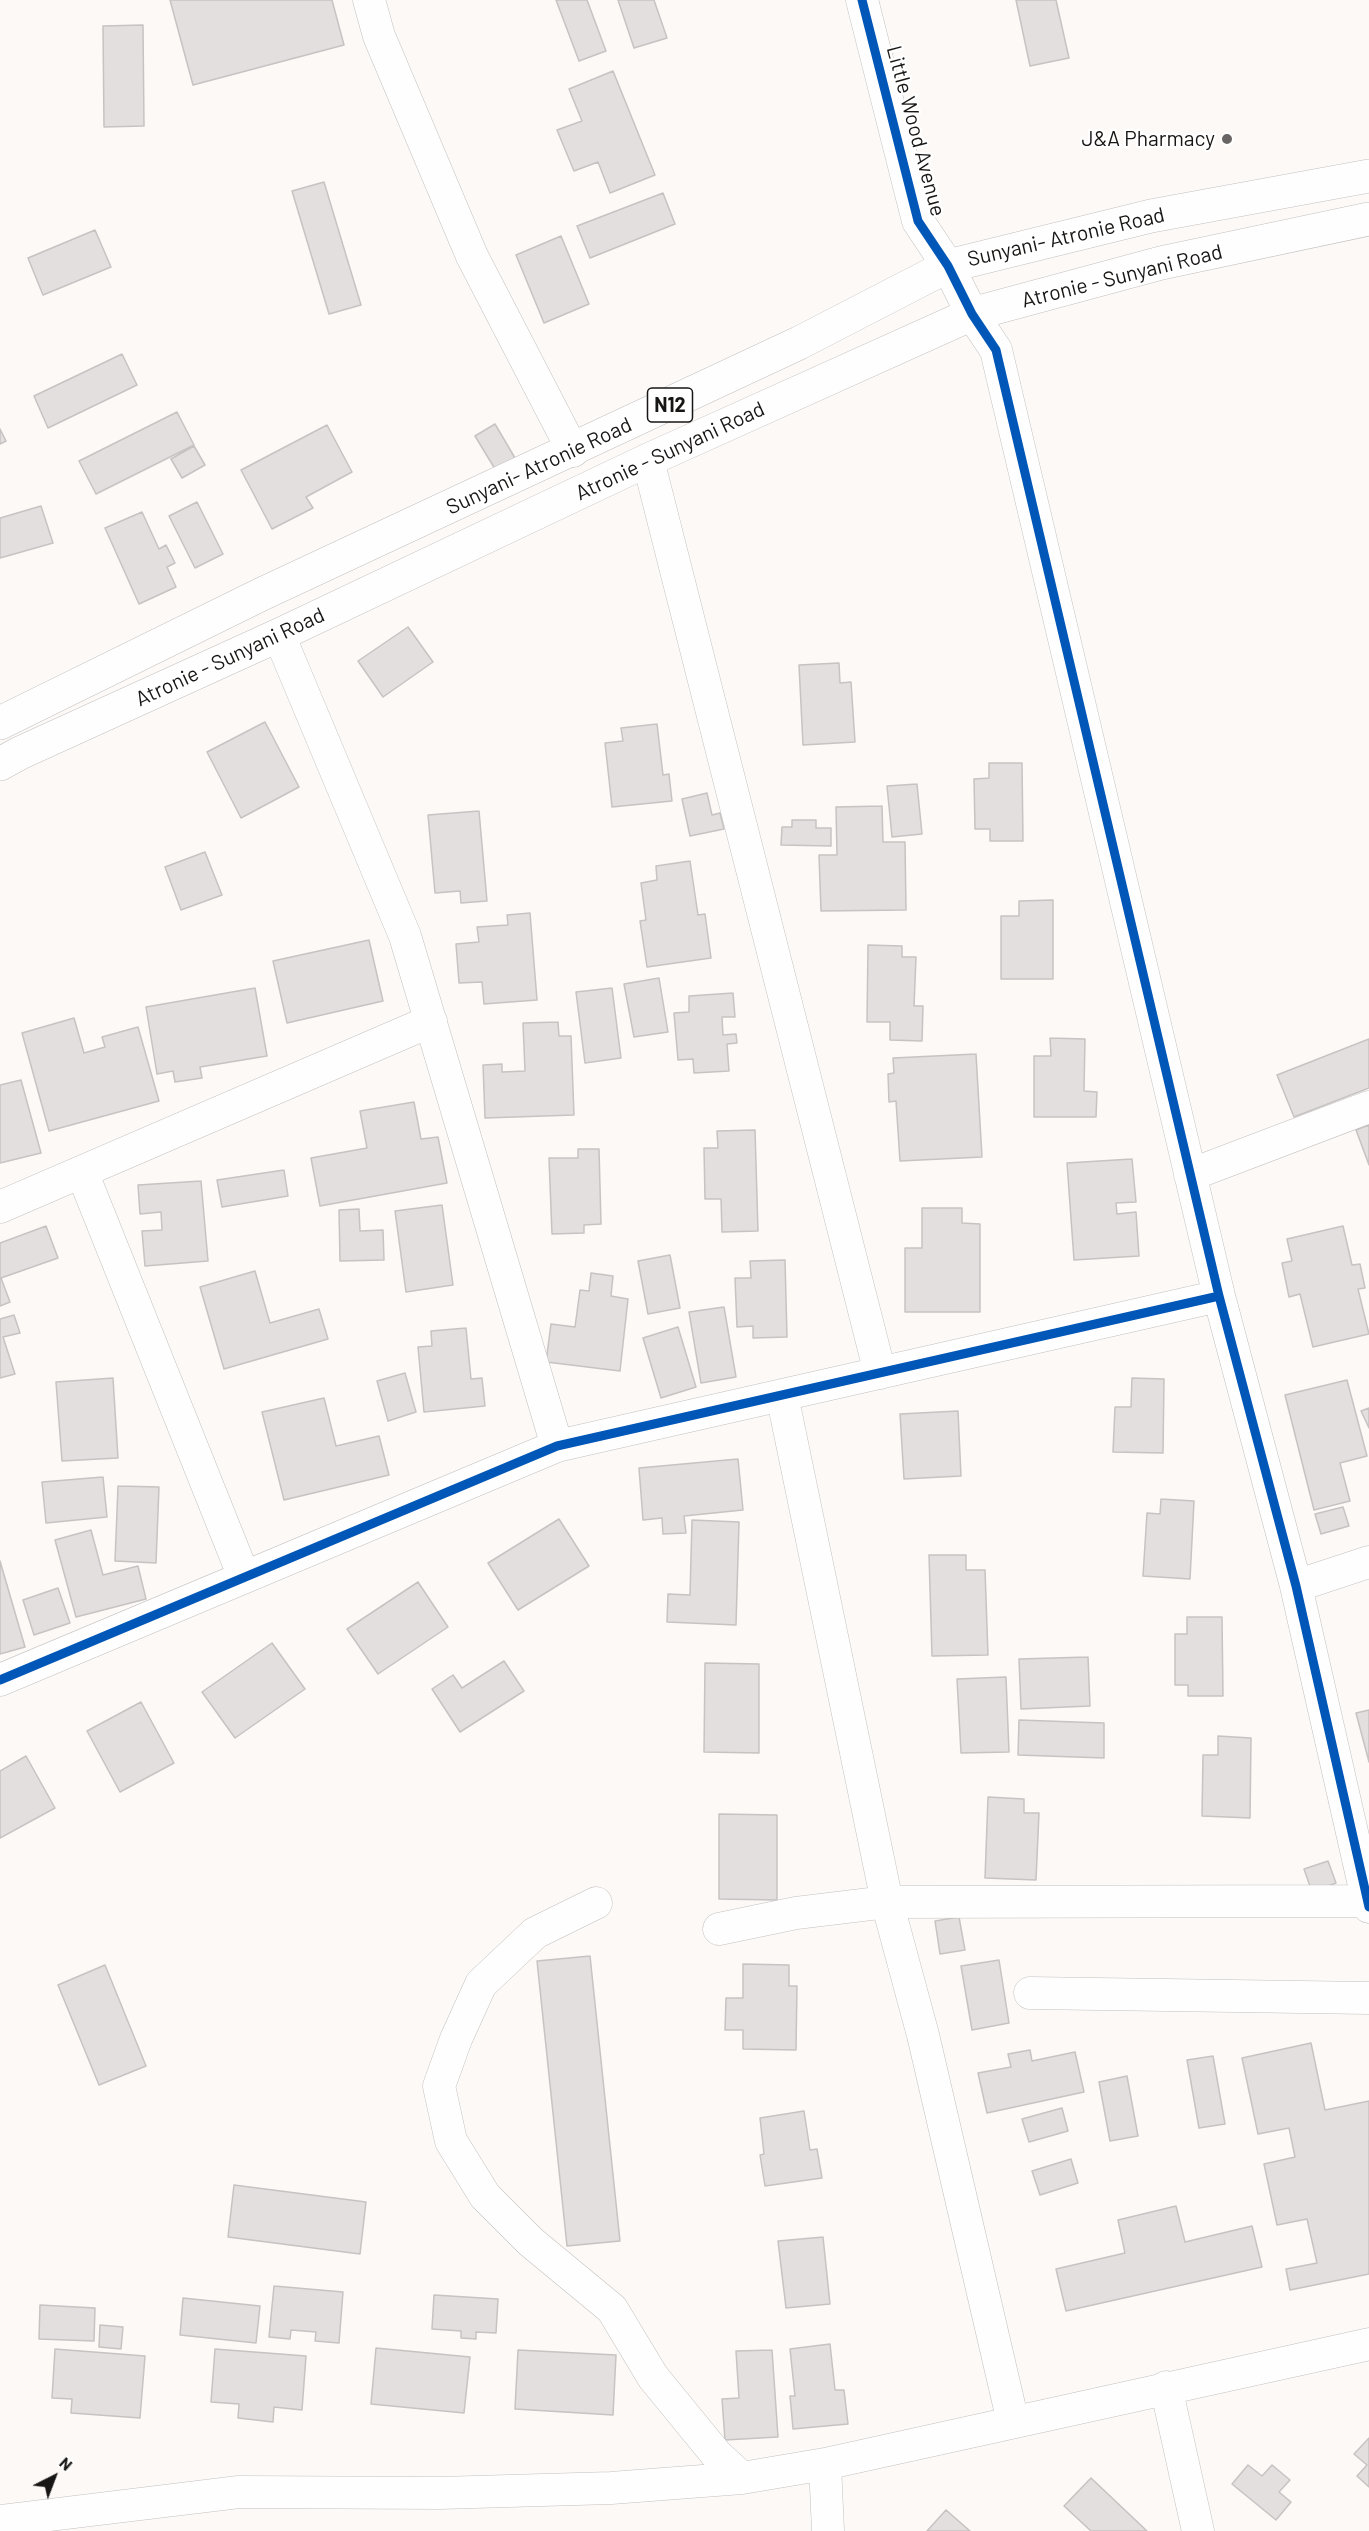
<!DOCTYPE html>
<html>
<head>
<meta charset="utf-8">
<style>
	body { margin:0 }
	#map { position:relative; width:1369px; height:2531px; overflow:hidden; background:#fcf9f7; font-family:Barlow,sans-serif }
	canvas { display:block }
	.north { position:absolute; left:24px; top:2447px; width:60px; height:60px; -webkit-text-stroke:4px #fff; paint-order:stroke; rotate:42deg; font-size:16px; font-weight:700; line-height:24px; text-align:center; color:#181615 }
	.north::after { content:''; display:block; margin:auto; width:21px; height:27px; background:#181615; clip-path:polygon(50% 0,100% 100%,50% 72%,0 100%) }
</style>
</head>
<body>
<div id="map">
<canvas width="1369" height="2531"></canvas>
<div class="north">N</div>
</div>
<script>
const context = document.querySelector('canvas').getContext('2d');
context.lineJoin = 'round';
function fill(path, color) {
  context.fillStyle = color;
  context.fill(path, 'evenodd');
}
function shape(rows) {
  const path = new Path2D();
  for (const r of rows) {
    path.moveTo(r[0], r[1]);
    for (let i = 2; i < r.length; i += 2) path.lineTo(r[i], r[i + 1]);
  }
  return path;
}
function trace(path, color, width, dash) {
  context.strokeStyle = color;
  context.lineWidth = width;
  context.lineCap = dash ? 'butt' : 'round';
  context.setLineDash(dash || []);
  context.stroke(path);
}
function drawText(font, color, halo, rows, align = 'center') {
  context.font = font + ' Barlow,sans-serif';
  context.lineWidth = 4.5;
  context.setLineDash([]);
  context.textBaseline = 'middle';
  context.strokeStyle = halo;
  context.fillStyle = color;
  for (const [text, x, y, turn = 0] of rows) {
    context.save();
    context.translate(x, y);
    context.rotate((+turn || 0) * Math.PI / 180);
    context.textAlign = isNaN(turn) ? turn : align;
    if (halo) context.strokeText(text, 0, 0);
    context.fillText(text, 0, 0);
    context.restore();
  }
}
const building = shape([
	[170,0,332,0,344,45,193,85,170,0],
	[556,0,587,0,606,51,579,61,556,0],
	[618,0,654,0,667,38,634,48,618,0],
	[1016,0,1056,0,1069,58,1030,66,1016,0],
	[143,25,144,126,104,127,103,26,143,25],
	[613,71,655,175,610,193,598,162,574,171,557,130,582,121,569,89,613,71],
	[324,182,361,305,329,314,292,191,324,182],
	[663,193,675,224,590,258,577,226,663,193],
	[95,230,111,267,43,295,28,258,95,230],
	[561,236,589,304,544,323,516,255,561,236],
	[122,354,137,385,48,428,34,396,122,354],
	[177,412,194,445,96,494,79,461,177,412],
	[495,424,515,458,495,469,475,436,495,424],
	[327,425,352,472,306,497,313,508,272,529,241,470,327,425],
	[0,429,6,441,0,444,0,429],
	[194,446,205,465,182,478,171,459,194,446],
	[197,502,223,554,195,568,169,516,197,502],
	[41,506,53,543,0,558,0,518,41,506],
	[142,512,159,549,166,545,175,563,167,567,176,587,139,604,105,528,142,512],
	[408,627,433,662,383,697,358,661,408,627],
	[839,663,840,683,851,682,855,742,803,745,799,665,839,663],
	[265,722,299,787,241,818,207,752,265,722],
	[657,724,663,775,669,774,672,801,612,807,605,743,623,741,621,728,657,724],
	[989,763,1022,763,1023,841,990,841,990,829,975,829,974,779,989,778,989,763],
	[917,784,922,834,892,837,887,786,917,784],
	[707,793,712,815,720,813,724,829,690,836,682,799,707,793],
	[882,806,883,842,905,842,906,910,821,911,819,855,837,855,836,807,882,806],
	[479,811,487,901,461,903,460,891,435,893,428,815,479,811],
	[792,820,816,820,816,828,831,828,831,846,781,845,782,827,792,827,792,820],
	[205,852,222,895,181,910,165,867,205,852],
	[690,861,698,915,705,914,711,958,647,967,640,921,646,920,641,883,657,880,656,866,690,861],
	[1053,900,1053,979,1001,979,1001,916,1019,916,1019,901,1053,900],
	[530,913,537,1000,484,1004,482,982,459,983,456,944,479,942,477,927,508,925,507,915,530,913],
	[369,940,383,1001,287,1023,273,961,369,940],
	[868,945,902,946,902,957,916,957,914,1006,923,1006,922,1041,890,1040,890,1022,867,1022,868,945],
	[659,978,668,1032,634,1037,624,984,659,978],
	[255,988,267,1056,200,1067,202,1078,175,1082,173,1071,157,1074,146,1007,255,988],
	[612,988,621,1058,585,1063,576,992,612,988],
	[733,993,735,1017,722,1017,723,1035,736,1034,737,1043,727,1044,729,1071,694,1073,693,1059,678,1060,674,1013,689,1012,689,996,733,993],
	[74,1018,84,1053,105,1047,102,1037,138,1027,159,1101,49,1131,22,1033,74,1018],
	[558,1022,559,1036,571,1036,574,1115,485,1118,483,1065,502,1064,502,1072,525,1071,523,1023,558,1022],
	[1050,1038,1085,1039,1084,1091,1097,1092,1096,1117,1034,1117,1034,1056,1051,1056,1050,1038],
	[1369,1039,1369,1088,1294,1117,1277,1075,1369,1039],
	[976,1054,982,1157,900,1161,896,1101,889,1102,888,1074,894,1073,893,1058,976,1054],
	[21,1080,41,1153,0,1163,0,1085,21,1080],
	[414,1102,421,1139,438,1137,447,1183,320,1206,311,1158,367,1148,360,1111,414,1102],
	[1369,1125,1369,1165,1356,1130,1369,1125],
	[755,1130,758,1231,722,1232,721,1199,705,1199,704,1148,718,1148,717,1131,755,1130],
	[578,1149,599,1149,601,1224,584,1225,584,1233,552,1234,549,1158,578,1158,578,1149],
	[1132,1159,1136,1202,1116,1203,1117,1214,1136,1212,1139,1256,1074,1260,1067,1163,1132,1159],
	[284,1170,288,1196,222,1207,217,1180,284,1170],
	[201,1181,208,1261,145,1266,142,1231,162,1230,161,1212,140,1214,138,1185,201,1181],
	[442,1205,453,1285,406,1292,395,1211,442,1205],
	[922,1208,962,1208,962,1223,980,1224,980,1312,905,1312,905,1248,922,1248,922,1208],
	[359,1209,360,1231,383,1230,384,1260,340,1261,339,1210,359,1209],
	[46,1226,58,1258,1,1278,10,1302,0,1306,0,1243,46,1226],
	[1343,1226,1352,1265,1360,1264,1365,1288,1358,1289,1369,1334,1313,1347,1300,1294,1289,1297,1282,1263,1292,1261,1287,1239,1343,1226],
	[670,1255,680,1308,648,1314,638,1261,670,1255],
	[785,1260,787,1337,753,1338,753,1326,737,1327,735,1278,751,1278,750,1261,785,1260],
	[255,1271,270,1323,319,1309,328,1339,224,1369,200,1287,255,1271],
	[591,1273,613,1276,611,1296,628,1299,620,1371,546,1362,551,1324,575,1327,580,1290,589,1291,591,1273],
	[724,1307,736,1377,701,1383,689,1312,724,1307],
	[14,1315,20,1333,3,1337,15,1374,0,1378,0,1319,14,1315],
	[678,1327,696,1387,661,1398,643,1338,678,1327],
	[466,1328,471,1379,482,1378,485,1406,424,1412,418,1347,432,1346,431,1331,466,1328],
	[405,1373,416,1412,388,1421,377,1381,405,1373],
	[113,1378,118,1458,62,1461,56,1382,113,1378],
	[1132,1378,1164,1379,1163,1453,1113,1452,1115,1407,1131,1407,1132,1378],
	[1347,1380,1367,1456,1340,1463,1350,1501,1314,1510,1285,1395,1347,1380],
	[324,1398,336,1446,379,1436,389,1475,284,1500,262,1412,324,1398],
	[1369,1408,1369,1428,1361,1411,1369,1408],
	[958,1411,961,1476,904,1479,900,1414,958,1411],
	[738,1459,743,1510,684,1516,686,1533,663,1534,662,1518,643,1520,639,1468,738,1459],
	[103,1477,107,1517,46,1523,42,1482,103,1477],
	[118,1486,159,1487,156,1563,115,1561,118,1486],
	[1161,1499,1194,1501,1190,1579,1143,1576,1147,1513,1160,1514,1161,1499],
	[1343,1507,1349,1526,1321,1534,1315,1514,1343,1507],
	[559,1519,589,1566,518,1610,488,1563,559,1519],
	[692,1520,739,1522,736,1625,667,1622,668,1594,690,1595,692,1520],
	[91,1530,103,1575,138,1566,146,1599,76,1617,55,1540,91,1530],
	[929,1555,966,1555,966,1570,985,1570,988,1655,932,1656,929,1555],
	[0,1561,25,1647,0,1654,0,1561],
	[418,1582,448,1627,378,1674,347,1629,418,1582],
	[58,1588,70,1623,34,1635,23,1600,58,1588],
	[1187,1617,1222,1617,1223,1696,1188,1696,1188,1685,1175,1685,1175,1634,1187,1634,1187,1617],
	[272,1643,305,1689,235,1738,202,1692,272,1643],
	[1088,1657,1090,1706,1021,1709,1019,1659,1088,1657],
	[504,1661,524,1691,460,1732,432,1689,453,1675,462,1688,504,1661],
	[705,1663,759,1664,759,1753,704,1752,705,1663],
	[1006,1677,1009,1752,961,1753,957,1679,1006,1677],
	[141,1702,174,1763,120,1792,87,1731,141,1702],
	[1369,1710,1369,1762,1356,1713,1369,1710],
	[1019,1720,1104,1723,1104,1758,1018,1755,1019,1720],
	[1218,1736,1251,1738,1250,1818,1202,1816,1203,1755,1218,1755,1218,1736],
	[26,1756,55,1808,0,1838,0,1771,26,1756],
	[988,1797,1024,1799,1024,1813,1039,1813,1036,1880,985,1878,988,1797],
	[719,1814,777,1815,777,1900,719,1899,719,1814],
	[1328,1861,1336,1883,1312,1892,1304,1869,1328,1861],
	[959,1917,965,1950,940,1954,935,1921,959,1917],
	[590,1956,620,2241,567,2246,537,1961,590,1956],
	[999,1960,1009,2023,972,2030,961,1966,999,1960],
	[743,1964,789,1965,789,1986,797,1986,796,2050,743,2049,743,2030,725,2030,726,1998,743,1998,743,1964],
	[105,1965,146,2066,99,2085,58,1985,105,1965],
	[1311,2043,1325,2110,1369,2101,1369,2274,1290,2290,1286,2269,1317,2263,1307,2219,1277,2225,1264,2164,1295,2157,1289,2128,1258,2134,1242,2058,1311,2043],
	[1030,2050,1032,2061,1075,2052,1084,2092,987,2113,978,2073,1011,2067,1008,2054,1030,2050],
	[1213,2056,1225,2124,1199,2128,1187,2060,1213,2056],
	[1127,2076,1138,2136,1110,2141,1099,2082,1127,2076],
	[1062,2108,1068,2131,1029,2142,1022,2119,1062,2108],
	[804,2111,810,2150,817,2149,822,2178,765,2186,760,2155,764,2154,760,2118,804,2111],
	[1071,2159,1078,2183,1040,2195,1032,2171,1071,2159],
	[234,2185,366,2202,360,2254,228,2237,234,2185],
	[1176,2206,1185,2242,1252,2226,1262,2267,1066,2311,1056,2269,1125,2253,1118,2220,1176,2206],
	[823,2237,830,2304,786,2308,778,2241,823,2237],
	[274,2286,343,2292,339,2343,315,2341,316,2332,291,2330,290,2339,269,2337,274,2286],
	[434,2295,498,2299,496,2333,476,2332,476,2339,461,2338,461,2331,432,2329,434,2295],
	[183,2298,260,2306,256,2343,180,2335,183,2298],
	[40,2305,95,2308,94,2341,39,2339,40,2305],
	[100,2325,123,2327,121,2349,99,2347,100,2325],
	[830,2344,835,2390,844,2390,848,2424,793,2429,790,2396,795,2396,790,2349,830,2344],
	[376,2348,470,2357,464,2413,371,2404,376,2348],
	[55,2349,145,2356,140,2418,71,2413,72,2399,52,2398,55,2349],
	[215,2349,306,2356,302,2410,274,2407,273,2422,238,2418,239,2404,211,2402,215,2349],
	[518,2350,616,2355,613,2415,515,2409,518,2350],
	[772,2350,778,2437,725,2440,722,2399,739,2398,736,2351,772,2350],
	[1369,2438,1369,2487,1357,2476,1367,2465,1354,2454,1369,2438],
	[1248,2465,1262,2476,1272,2465,1290,2480,1279,2492,1291,2502,1276,2520,1232,2484,1248,2465],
	[1091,2478,1147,2531,1091,2531,1064,2506,1091,2478],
	[946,2510,970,2531,927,2531,946,2510]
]);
fill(building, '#e2dfde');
trace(building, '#c6c3c2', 1.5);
const minor = shape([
	[369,0,379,36,472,256,573,451],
	[862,0,918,221,948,266,972,314,996,350,1219,1296,1296,1586,1369,1907],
	[648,460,880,1373],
	[279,635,405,936,557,1446],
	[82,1172,244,1577],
	[1190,1175,1369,1107],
	[0,1207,431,1021],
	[782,1395,887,1902,923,2035,1013,2422],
	[1296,1586,1369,1562],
	[0,1680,557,1446,1219,1296],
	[596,1903,535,1933,481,1984,456,2039,439,2086,451,2141,485,2196,531,2242,612,2309,653,2377,716,2454,742,2478],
	[719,1929,796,1913,887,1902,1368,1901],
	[1030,1993,1369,1998],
	[1166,2387,1198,2531],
	[0,2521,239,2492,440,2493,611,2488,742,2478,825,2464],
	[828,2531,825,2464,1369,2344]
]);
const trunk = shape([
	[0,723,262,594,799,343,948,266,1151,216,1369,176],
	[0,764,20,753,279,635,648,460,972,314,1161,263,1369,219]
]);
trace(minor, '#c3c1bf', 33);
trace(trunk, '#c3c1bf', 34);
trace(minor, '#fffefe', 32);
trace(trunk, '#fffefe', 33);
trace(shape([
	[862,0,918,221,948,266,972,314,996,350,1219,1296,1296,1586,1369,1907],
	[0,1680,557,1446,1219,1296]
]), '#0057b8', 9);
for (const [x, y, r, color] of [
	[1227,139,6,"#686564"]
]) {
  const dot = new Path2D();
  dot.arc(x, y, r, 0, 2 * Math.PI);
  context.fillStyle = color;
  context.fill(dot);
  trace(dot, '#fff', 2);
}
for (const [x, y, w] of [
	[670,405,45]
]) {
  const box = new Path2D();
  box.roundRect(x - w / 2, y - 17, w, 34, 4.5);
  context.fillStyle = '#fff';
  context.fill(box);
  trace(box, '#181615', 1.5);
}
drawText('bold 20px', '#181615', null, [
	["N12",670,405]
]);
drawText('21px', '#181615', '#fff', [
	["Little Wood Avenue",916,131,75],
	["Sunyani- Atronie Road",1066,237,-13],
	["Atronie - Sunyani Road",1122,276,-14],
	["Atronie - Sunyani Road",670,451,-25],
	["Sunyani- Atronie Road",539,466,-25],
	["Atronie - Sunyani Road",230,657,-25]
]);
drawText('21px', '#181615', '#fff', [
	["J&A Pharmacy",1215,139]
], 'right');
</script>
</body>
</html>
